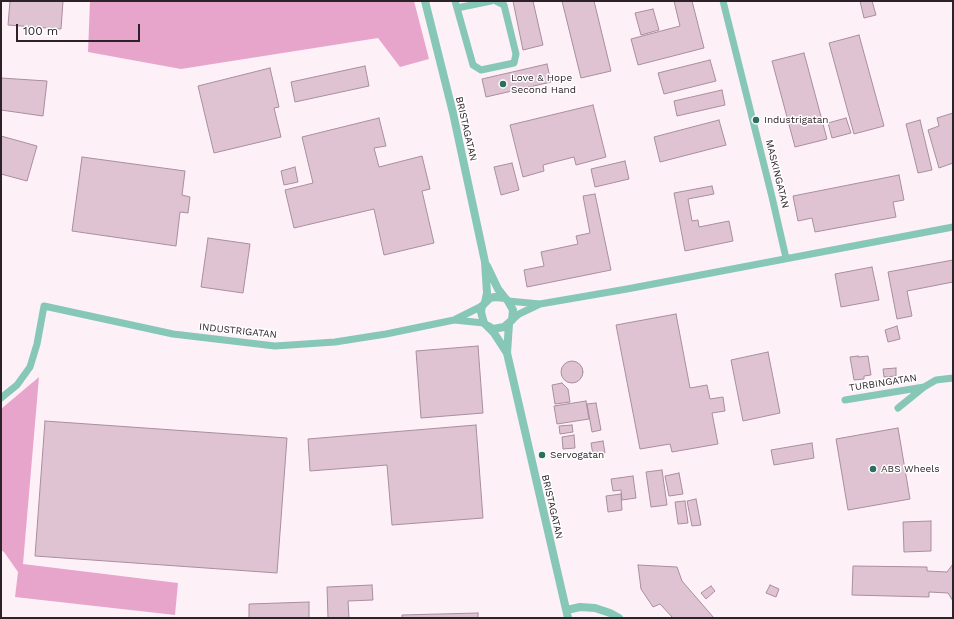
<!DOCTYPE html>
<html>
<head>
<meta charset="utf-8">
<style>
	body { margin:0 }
	#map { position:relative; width:954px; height:619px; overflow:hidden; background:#fdf1f7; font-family:"Work Sans",sans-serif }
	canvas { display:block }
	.frame { position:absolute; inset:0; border:2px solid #2d2228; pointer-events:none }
	.scale { position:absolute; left:16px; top:24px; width:124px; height:18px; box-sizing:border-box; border:2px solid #2d2228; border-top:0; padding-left:5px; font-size:12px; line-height:14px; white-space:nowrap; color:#2d2228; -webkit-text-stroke:3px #fff; paint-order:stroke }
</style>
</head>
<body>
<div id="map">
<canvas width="954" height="619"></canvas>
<div class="frame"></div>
<div class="scale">100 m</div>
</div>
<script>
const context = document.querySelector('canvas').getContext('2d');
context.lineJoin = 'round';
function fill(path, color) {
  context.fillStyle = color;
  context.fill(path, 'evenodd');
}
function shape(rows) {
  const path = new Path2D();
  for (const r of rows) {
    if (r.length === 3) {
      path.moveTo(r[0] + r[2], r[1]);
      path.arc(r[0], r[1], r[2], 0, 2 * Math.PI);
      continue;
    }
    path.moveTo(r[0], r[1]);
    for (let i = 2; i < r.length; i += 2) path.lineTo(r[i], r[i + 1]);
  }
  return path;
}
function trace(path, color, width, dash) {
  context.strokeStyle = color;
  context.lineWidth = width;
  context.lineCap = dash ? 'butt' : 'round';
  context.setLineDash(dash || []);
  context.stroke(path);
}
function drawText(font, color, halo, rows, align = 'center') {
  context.font = font + ' "Work Sans",sans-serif';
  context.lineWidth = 3;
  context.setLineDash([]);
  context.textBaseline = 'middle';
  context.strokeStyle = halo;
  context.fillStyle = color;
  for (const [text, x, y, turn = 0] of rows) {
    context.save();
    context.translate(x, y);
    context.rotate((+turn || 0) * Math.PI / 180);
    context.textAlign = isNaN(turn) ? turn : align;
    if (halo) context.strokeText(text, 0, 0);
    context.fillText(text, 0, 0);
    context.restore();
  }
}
fill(shape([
	[90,1,414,1,429,59,400,67,378,38,181,69,88,52],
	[39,377,23,564,178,583,175,615,15,597,18,572,4,552,1,550,1,409]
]), '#e8a5cc');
const building = shape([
	[10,1,63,1,61,29,8,25,10,1],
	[513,1,533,1,543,45,523,50,513,1],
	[562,1,594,1,611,71,581,78,562,1],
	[674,1,692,1,704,48,638,65,631,39,680,26,674,1],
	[860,1,872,1,876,15,864,18,860,1],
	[653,9,659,30,641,35,635,13,653,9],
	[859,35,884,126,854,134,829,43,859,35],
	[804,53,827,139,795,147,772,61,804,53],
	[710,60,716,81,664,94,658,73,710,60],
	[547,64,551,82,486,97,482,79,547,64],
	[365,66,369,86,295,102,291,82,365,66],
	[270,68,279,107,274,108,281,137,214,153,198,86,270,68],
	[1,78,47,81,43,116,1,110,1,78],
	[722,90,725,105,677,116,674,101,722,90],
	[593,105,606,157,576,165,574,157,543,165,544,171,523,177,510,125,593,105],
	[953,113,953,163,939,168,928,130,939,126,937,118,953,113],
	[379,118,386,146,374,148,379,167,422,156,430,189,422,191,434,243,384,255,374,209,294,228,285,190,313,183,302,137,379,118],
	[846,118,851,133,832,138,828,123,846,118],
	[719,120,726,145,660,162,654,137,719,120],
	[920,120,932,170,918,173,906,124,920,120],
	[1,136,37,146,27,181,1,174,1,136],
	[82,157,185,171,182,195,190,197,188,213,180,212,176,246,72,231,82,157],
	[625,161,629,179,595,187,591,169,625,161],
	[512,163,519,190,501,195,494,167,512,163],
	[295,167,298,182,284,185,281,171,295,167],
	[899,175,904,200,893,202,896,217,815,232,812,218,798,221,793,196,899,175],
	[712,186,714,194,688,199,692,221,698,220,699,227,729,221,733,241,685,251,674,193,712,186],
	[595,194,611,270,527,287,524,270,544,266,541,252,578,244,576,236,590,233,583,196,595,194],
	[208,238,250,244,243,293,201,287,208,238],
	[953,260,953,282,907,291,912,316,897,319,888,272,953,260],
	[872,267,879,300,841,307,835,274,872,267],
	[676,314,690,388,707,385,710,399,723,397,725,411,712,413,718,444,672,452,670,444,640,449,616,325,676,314],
	[897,326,900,339,888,342,885,330,897,326],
	[478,346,483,413,421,418,416,351,478,346],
	[768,352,780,413,743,421,731,360,768,352],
	[858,356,858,357,868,356,871,375,864,376,864,379,854,380,850,357,858,356],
	[572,372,11],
	[896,368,896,376,884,377,883,369,896,368],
	[562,383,568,389,570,402,555,404,552,385,562,383],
	[586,401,589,419,557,424,554,406,586,401],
	[596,403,601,430,592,432,587,404,596,403],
	[45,421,287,438,277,573,35,556,45,421],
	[476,425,483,518,392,525,387,465,310,471,308,439,476,425],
	[572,425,573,432,560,434,559,426,572,425],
	[898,428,910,499,848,510,836,439,898,428],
	[574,435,575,448,563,449,562,437,574,435],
	[603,441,605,453,593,455,591,443,603,441],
	[812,443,814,458,774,465,771,450,812,443],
	[662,470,667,505,651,507,646,472,662,470],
	[679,473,683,494,669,496,665,476,679,473],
	[633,476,636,498,622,500,621,490,613,491,611,479,633,476],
	[621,494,622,510,608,512,606,496,621,494],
	[696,499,701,525,692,526,687,501,696,499],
	[685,501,688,523,678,524,675,502,685,501],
	[931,521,931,551,904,552,903,522,931,521],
	[953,564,953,601,948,593,929,592,929,597,852,595,853,566,927,567,927,571,947,572,953,564],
	[638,565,677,567,682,581,714,618,673,618,660,604,653,607,641,589,638,565],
	[372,585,373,600,348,601,349,618,328,618,327,587,372,585],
	[770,585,779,589,776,597,766,593,770,585],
	[711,586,715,591,706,599,701,593,711,586],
	[309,602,309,618,249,618,249,604,309,602],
	[478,613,478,618,402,618,402,615,478,613]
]);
fill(building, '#dfc3d3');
trace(building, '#a98e9d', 1);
trace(shape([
	[455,1,473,65,481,70,514,63,516,54,504,5,496,1],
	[723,1,772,197,786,258],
	[457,8,491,1],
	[508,301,540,304,627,289,953,227],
	[456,319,482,306],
	[512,320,519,314,540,304],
	[1,398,17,385,30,367,37,344,44,306,173,334,275,346,335,342,386,334,454,320,484,323],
	[845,400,924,387,936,380,953,378],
	[898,408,924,387]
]), '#87c7b7', 7);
trace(shape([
	[425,1,453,113,485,262,487,293,485,302],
	[487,266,498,289,505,298],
	[509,324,507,353,568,618],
	[488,326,493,329,504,327,512,320,513,310,508,301,505,298,495,297,490,298,482,306,481,312,484,323,494,333,507,353],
	[567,610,580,607,595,608,610,613,619,618]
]), '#87c7b7', 8);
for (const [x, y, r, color] of [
	[503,84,4,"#2b6f61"],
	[756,120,4,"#2b6f61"],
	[542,455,4,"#2b6f61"],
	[873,469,4,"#2b6f61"]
]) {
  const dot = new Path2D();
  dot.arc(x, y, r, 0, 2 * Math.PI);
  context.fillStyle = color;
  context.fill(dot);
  trace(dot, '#fff', 1.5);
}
drawText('10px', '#2d2228', '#fff', [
	["Love & Hope",511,78],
	["Second Hand",511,90],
	["Industrigatan",764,120],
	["Servogatan",550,455],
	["ABS Wheels",881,469]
], 'left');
drawText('10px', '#2d2228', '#fff', [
	["BRISTAGATAN",466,129,77],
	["MASKINGATAN",777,174,76],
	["INDUSTRIGATAN",238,331,6],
	["TURBINGATAN",883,383,-9],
	["BRISTAGATAN",552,507,77]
]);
</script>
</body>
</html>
